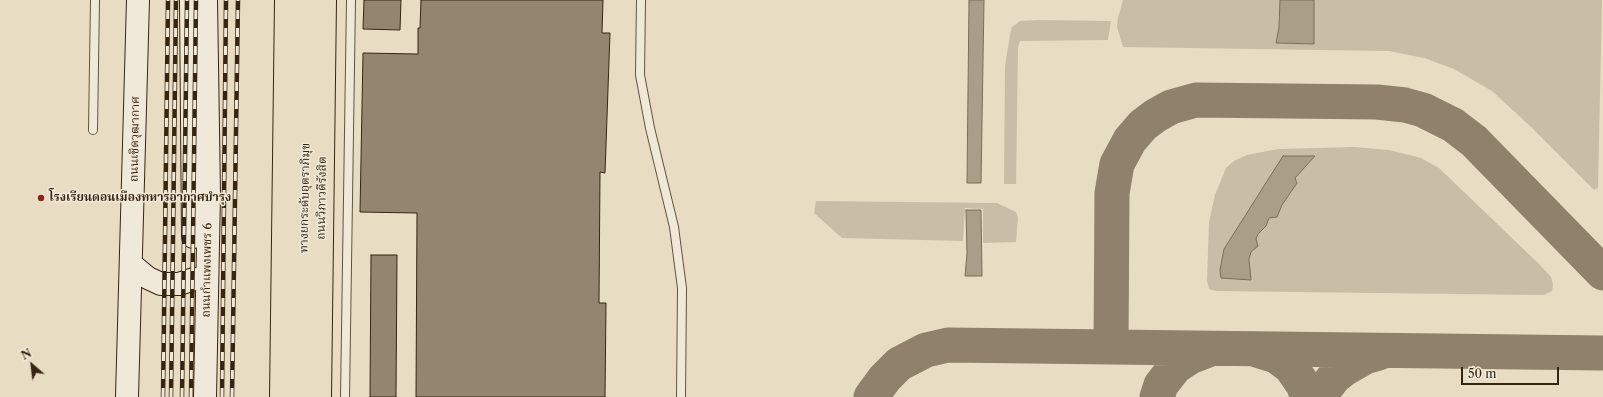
<!DOCTYPE html>
<html>
<head>
<meta charset="utf-8">
<style>
	body { margin:0 }
	#map { position:relative; width:1603px; height:397px; overflow:hidden; background:#e8dcc3; font-family:"Libre Caslon Text",serif }
	canvas { display:block }
	.north { position:absolute; left:12px; top:345px; width:40px; height:40px; -webkit-text-stroke:3px #f0e8d8; paint-order:stroke; rotate:332deg; font-size:11px; font-weight:700; line-height:16px; text-align:center; color:#362611 }
	.north::after { content:''; display:block; margin:auto; width:14px; height:18px; background:#362611; clip-path:polygon(50% 0,100% 100%,50% 72%,0 100%) }
	.scale { position:absolute; left:1461px; top:367px; width:98px; height:18px; box-sizing:border-box; border:2px solid #362611; border-top:0; padding-left:5px; font-size:12px; line-height:14px; white-space:nowrap; color:#362611; -webkit-text-stroke:3px #f0e8d8; paint-order:stroke }
</style>
</head>
<body>
<div id="map">
<canvas width="1603" height="397"></canvas>
<div class="north">N</div>
<div class="scale">50 m</div>
</div>
<script>
const context = document.querySelector('canvas').getContext('2d');
context.lineJoin = 'round';
function fill(path, color) {
  context.fillStyle = color;
  context.fill(path, 'evenodd');
}
function shape(rows) {
  const path = new Path2D();
  for (const r of rows) {
    path.moveTo(r[0], r[1]);
    for (let i = 2; i < r.length; i += 2) path.lineTo(r[i], r[i + 1]);
  }
  return path;
}
function trace(path, color, width, dash) {
  context.strokeStyle = color;
  context.lineWidth = width;
  context.lineCap = dash ? 'butt' : 'round';
  context.setLineDash(dash || []);
  context.stroke(path);
}
function drawText(font, color, halo, rows, align = 'center') {
  context.font = font + ' "Libre Caslon Text","Noto Serif Thai",serif';
  context.lineWidth = 3;
  context.setLineDash([]);
  context.textBaseline = 'middle';
  context.strokeStyle = halo;
  context.fillStyle = color;
  for (const [text, x, y, turn = 0] of rows) {
    context.save();
    context.translate(x, y);
    context.rotate((+turn || 0) * Math.PI / 180);
    context.textAlign = isNaN(turn) ? turn : align;
    if (halo) context.strokeText(text, 0, 0);
    context.fillText(text, 0, 0);
    context.restore();
  }
}
fill(shape([
	[1123,0,1280,0,1279,27,1276,43,1313,44,1314,0,1602,0,1598,188,1594,190,1530,126,1492,91,1454,69,1424,58,1389,51,1123,47,1117,27,1118,18],
	[1040,20,1111,21,1108,40,1020,41,1018,47,1016,184,1004,184,1005,66,1010,35,1012,27,1020,21],
	[1354,147,1389,150,1421,158,1439,168,1539,264,1551,277,1553,285,1552,291,1544,295,1536,295,1216,291,1209,289,1207,281,1209,222,1215,195,1226,168,1234,161,1247,155,1278,149],
	[816,201,997,203,1016,212,1018,218,1016,242,983,243,983,209,965,208,963,241,842,238,814,213]
]), '#cabda5');
const water = shape([
	[969,0,984,0,981,183,967,183,969,0],
	[1280,0,1314,0,1314,44,1276,43,1279,27,1280,0],
	[1283,156,1315,156,1295,178,1297,183,1282,205,1277,217,1269,218,1266,226,1258,234,1256,239,1258,246,1251,252,1249,259,1251,280,1221,278,1220,270,1224,249,1283,156],
	[966,210,981,210,982,276,965,276,967,253,966,210]
]);
fill(water, '#ab9e86');
trace(water, '#7c6e57', 1);
trace(shape([
	[1111,346,1112,193,1117,164,1130,140,1143,125,1155,116,1171,107,1196,100,1377,102,1405,105,1423,110,1453,125,1474,141,1603,273],
	[1257,350,1276,356,1291,367,1304,386,1307,397],
	[871,397,885,378,899,364,926,350,948,345,1603,353],
	[1157,397,1161,385,1175,367,1190,357,1211,349],
	[1319,397,1334,377,1344,369,1365,357,1379,353]
]), '#8f816a', 35);
const building = shape([
	[364,0,401,0,400,30,363,29,364,0],
	[421,0,603,0,602,33,610,33,605,173,600,172,599,303,606,303,605,397,416,397,417,213,360,212,363,53,418,54,418,28,420,28,421,0],
	[371,255,397,255,396,397,370,397,371,255]
]);
fill(building, '#93856e');
trace(building, '#362611', 1);
const lane = shape([
	[641,0,640,75,650,128,674,227,682,288,681,397],
	[93,130,95,0],
	[345,397,351,0]
]);
const secondary = shape([
	[191,0,193,237],
	[131,264,148,278,161,284,179,284,194,279],
	[127,397,138,0],
	[205,397,209,194,206,0]
]);
const highway = shape([
	[281,397,286,0],
	[302,397,308,0],
	[320,397,325,0]
]);
trace(lane, '#62543e', 10);
trace(secondary, '#362611', 24);
trace(highway, '#362611', 24);
trace(lane, '#f0e8d8', 8);
trace(secondary, '#f0e8d8', 22);
trace(highway, '#e8dcc3', 22);
const rail = shape([
	[163,397,168,0],
	[171,397,176,0],
	[182,397,187,0],
	[191,397,196,0],
	[222,397,226,0],
	[232,397,238,0]
]);
trace(rail, '#362611', 4.5);
trace(rail, '#f0e8d8', 3, [9]);
for (const [x, y, r, color] of [
	[41,198,4,"#8f2418"]
]) {
  const dot = new Path2D();
  dot.arc(x, y, r, 0, 2 * Math.PI);
  context.fillStyle = color;
  context.fill(dot);
  trace(dot, '#f0e8d8', 1.5);
}
drawText('12px', '#362611', '#f0e8d8', [
	["ถนนเชิดวุฒากาศ",135,139,-89],
	["ทางยกระดับอุตราภิมุข",305,198,-89],
	["ถนนวิภาวดีรังสิต",322,198,-89],
	["ถนนกำแพงเพชร 6",207,270,-89]
]);
drawText('bold 12px', '#362611', '#f0e8d8', [
	["โรงเรียนดอนเมืองทหารอากาศบำรุง",49,198]
], 'left');
</script>
</body>
</html>
